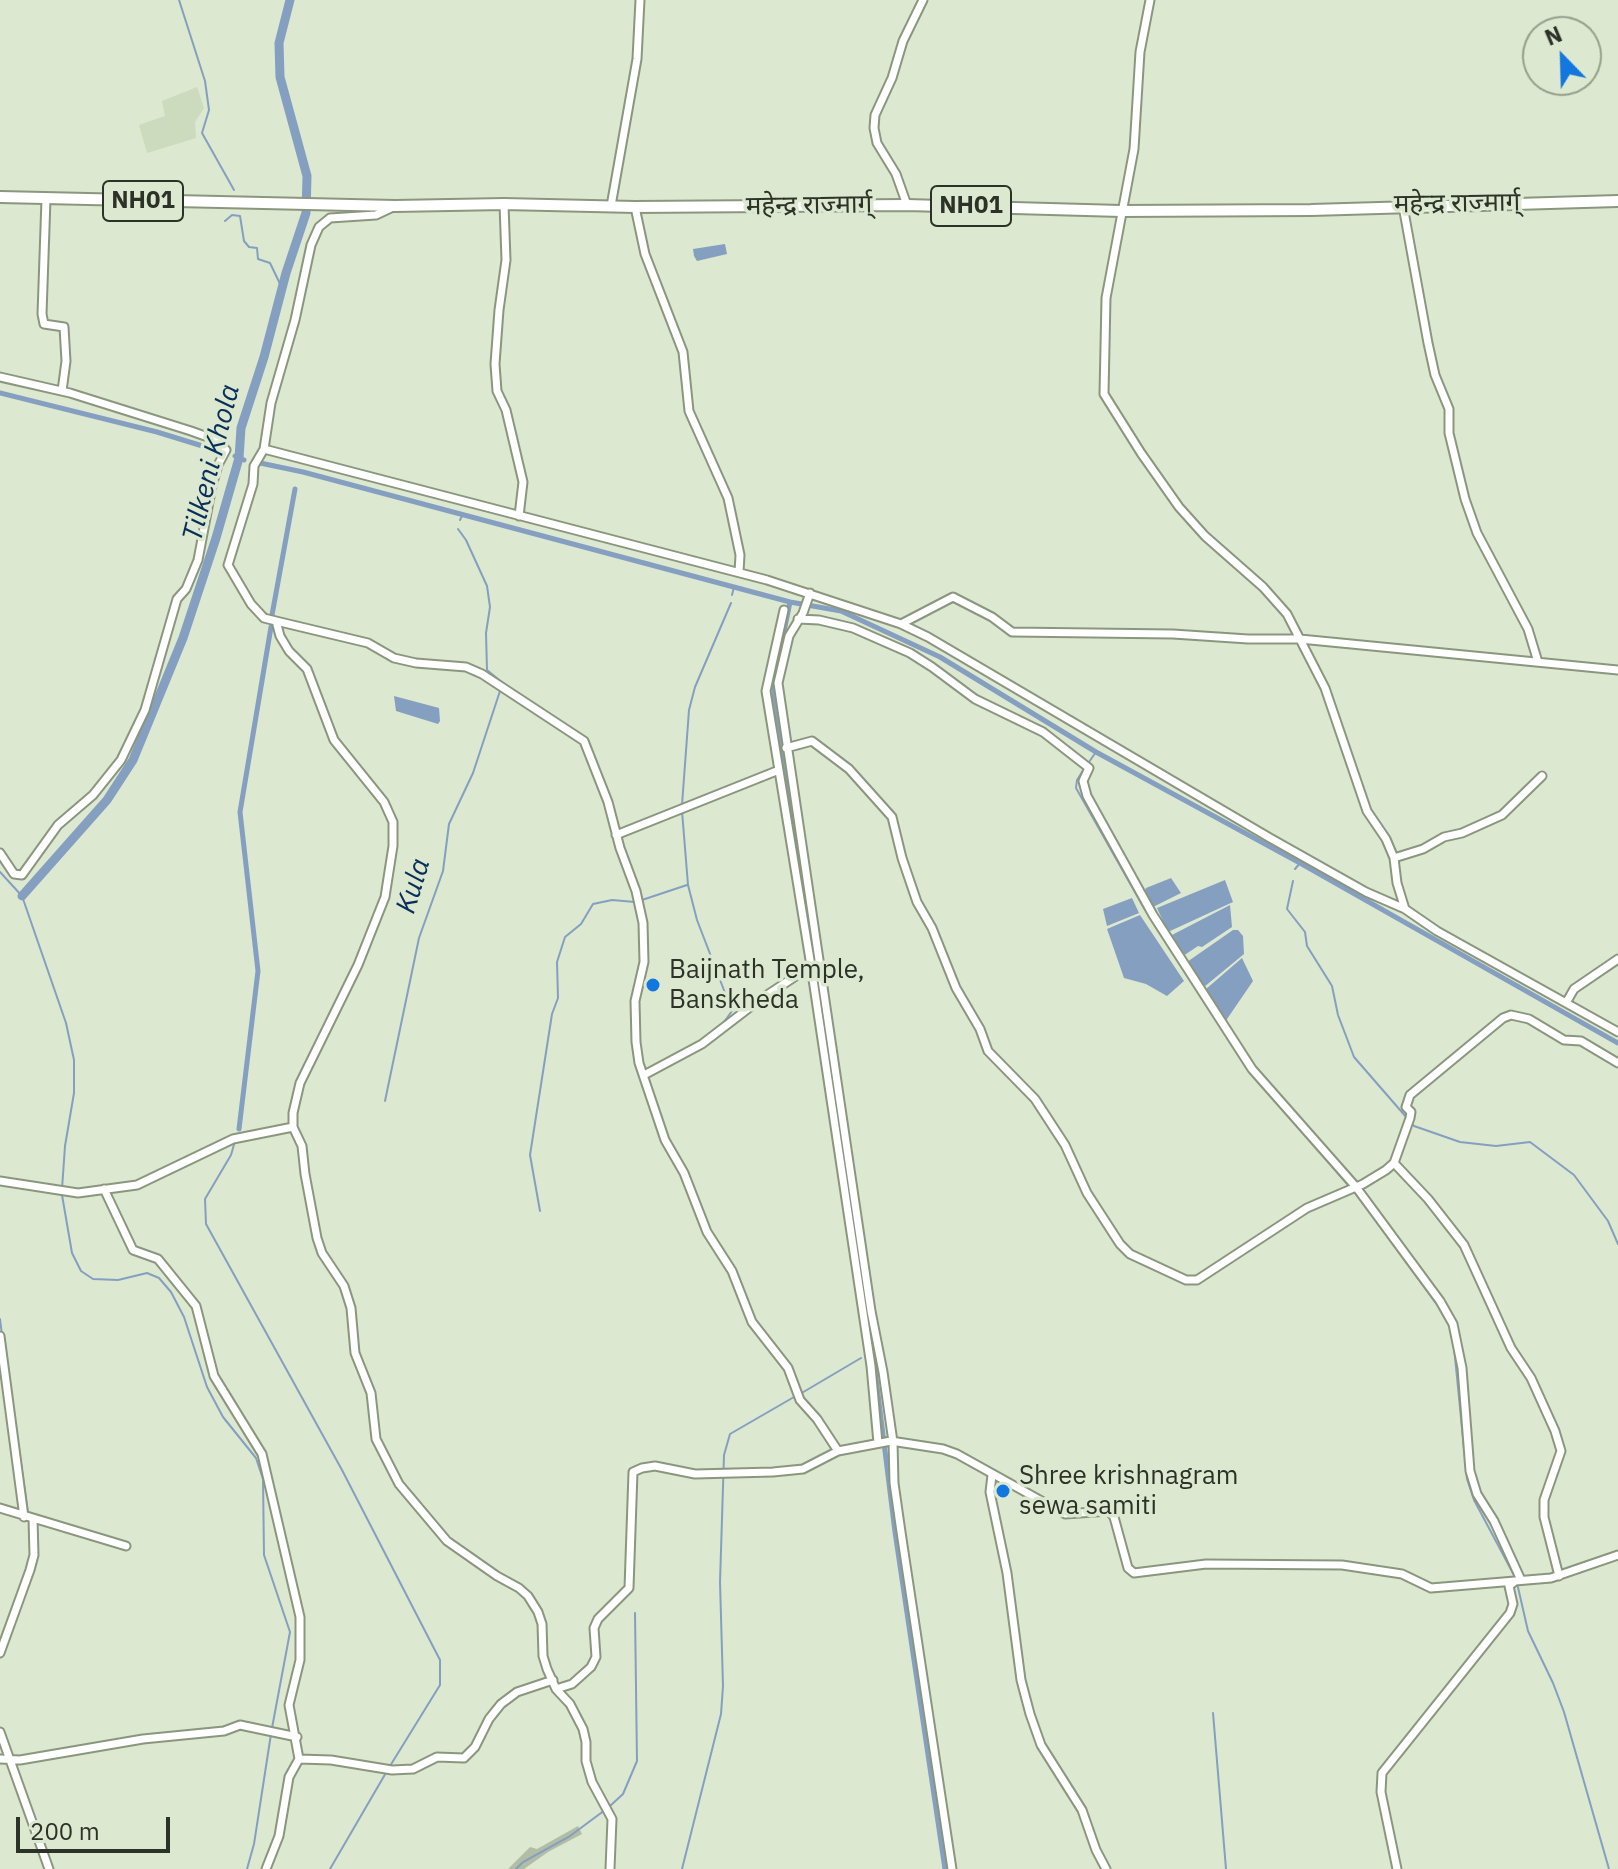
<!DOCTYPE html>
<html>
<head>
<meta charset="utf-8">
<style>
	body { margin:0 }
	#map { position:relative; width:1618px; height:1869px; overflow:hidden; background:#dce8cf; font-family:"IBM Plex Sans",sans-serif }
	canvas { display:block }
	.north { position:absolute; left:1522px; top:16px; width:80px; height:80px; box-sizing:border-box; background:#dce8cf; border:2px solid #969f8c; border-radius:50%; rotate:337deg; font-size:22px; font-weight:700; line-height:32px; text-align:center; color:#2d3228 }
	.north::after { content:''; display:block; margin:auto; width:28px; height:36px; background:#1377e0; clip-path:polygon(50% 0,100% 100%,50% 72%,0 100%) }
	.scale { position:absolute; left:16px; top:1817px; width:154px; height:36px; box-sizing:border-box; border:4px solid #2d3228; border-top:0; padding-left:10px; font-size:24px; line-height:28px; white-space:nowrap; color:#2d3228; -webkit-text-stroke:6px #dce8cf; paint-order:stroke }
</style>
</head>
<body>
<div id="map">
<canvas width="1618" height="1869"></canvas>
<div class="north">N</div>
<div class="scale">200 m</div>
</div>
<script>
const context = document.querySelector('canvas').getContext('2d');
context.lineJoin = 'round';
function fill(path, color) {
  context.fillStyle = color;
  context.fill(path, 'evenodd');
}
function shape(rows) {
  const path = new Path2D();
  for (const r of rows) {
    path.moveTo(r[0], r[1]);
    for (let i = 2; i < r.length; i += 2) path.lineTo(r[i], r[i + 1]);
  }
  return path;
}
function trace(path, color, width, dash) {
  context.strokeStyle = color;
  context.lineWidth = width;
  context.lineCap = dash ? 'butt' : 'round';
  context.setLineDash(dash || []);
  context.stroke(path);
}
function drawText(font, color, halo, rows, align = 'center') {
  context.font = font + ' "IBM Plex Sans","Noto Sans Devanagari",sans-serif';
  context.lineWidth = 7;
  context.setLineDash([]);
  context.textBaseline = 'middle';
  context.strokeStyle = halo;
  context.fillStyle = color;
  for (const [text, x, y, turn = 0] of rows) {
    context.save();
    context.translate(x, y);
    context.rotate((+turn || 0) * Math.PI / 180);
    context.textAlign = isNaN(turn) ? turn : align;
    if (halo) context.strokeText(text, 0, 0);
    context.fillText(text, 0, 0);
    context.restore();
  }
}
fill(shape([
	[197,87,204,108,195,122,196,138,147,153,139,125,165,116,162,101]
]), '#ccdbbd');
fill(shape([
	[578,1826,582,1834,548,1852,524,1869,508,1869,530,1847,537,1849]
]), '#b1bda5');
fill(shape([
	[725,244,727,254,697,261,694,256,693,249],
	[394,696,439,708,440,721,438,724,396,711],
	[1171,878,1181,893,1153,907,1144,892,1146,888],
	[1225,880,1233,902,1168,932,1157,908],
	[1132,898,1139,913,1107,926,1103,909],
	[1230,905,1232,927,1202,947,1198,946,1183,956,1170,936],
	[1140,915,1184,981,1167,996,1146,984,1124,978,1107,929],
	[1233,930,1238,930,1243,936,1244,954,1204,987,1187,962],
	[1242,958,1253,981,1225,1022,1206,989]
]), '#859fc1');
trace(shape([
	[179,0,205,81,209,110,202,133,234,190],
	[225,221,232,215,240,216,244,241,249,247,257,248,258,259,270,263,282,288],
	[460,520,463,514],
	[458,529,466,540,487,586,490,607,486,633,487,670,504,684],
	[732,595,734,587],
	[1089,762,1096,752],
	[1084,769,1077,780,1076,788,1144,908,1249,1071,1349,1186],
	[682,805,689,710,695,687,731,603],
	[682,811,688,885,697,920,732,1011,721,1026],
	[1295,869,1300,863],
	[0,872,22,896,66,1023,74,1060,74,1093,65,1146,62,1189],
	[1293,881,1287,909,1305,932,1307,946,1332,986,1338,1015,1354,1057,1407,1118],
	[642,900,687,885],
	[385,1101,419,938,443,871,449,824,473,773,501,688],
	[1411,1123,1414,1126,1460,1142,1496,1146,1530,1142,1574,1175,1608,1221,1618,1244],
	[235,1141,231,1155,205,1199,206,1224,342,1470,440,1660,440,1685,390,1766],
	[1354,1191,1438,1306,1451,1329],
	[62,1195,72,1253,81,1271,93,1279,118,1280,147,1273,159,1278,171,1292,184,1317,207,1387,223,1417,256,1458,263,1479,264,1555,290,1632,272,1728],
	[540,1211,530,1155,552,1014,558,998,557,962,565,937,581,924,593,904,612,900,635,902],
	[0,1319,2,1335],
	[1454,1347,1467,1479,1474,1500,1515,1577],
	[800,1394,861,1358],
	[12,1400,28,1513],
	[1517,1583,1528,1631,1553,1683,1564,1712,1609,1869],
	[1213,1713,1226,1869],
	[610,1806,623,1794,637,1761,635,1613],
	[247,1869,254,1844,271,1734],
	[330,1869,387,1771],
	[516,1869,523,1862,570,1836,605,1810],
	[682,1869,721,1714,723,1686,720,1582,724,1455,730,1434,794,1397]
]), '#859fc1', 2);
trace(shape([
	[0,393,157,432,222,452],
	[235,456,244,460],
	[260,463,303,472,790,602,841,611,940,657,1096,752,1300,863,1618,1043],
	[790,602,774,681,774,694,857,1249],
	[272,615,295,489],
	[239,1129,258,971,240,812,271,627],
	[874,1362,895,1532,945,1869]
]), '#859fc1', 5);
trace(shape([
	[22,896,107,800,133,760,183,638,216,538,239,458,241,428,264,357,286,273,306,213,307,176,280,77,279,43,290,0]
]), '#859fc1', 9);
const minor = shape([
	[1150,0,1140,52,1134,149,1106,298,1104,394,1141,453,1179,507,1205,536,1263,587,1287,614,1325,688,1367,811,1386,839,1394,858,1397,883,1405,909],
	[46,199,42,314,44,324,64,327,66,361,62,391],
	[504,204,506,260,499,310,495,364,497,391,506,410,523,482,519,516],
	[907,205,896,174,877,143,874,128,875,115,892,78,903,41,923,0],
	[611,206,637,59,640,0],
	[1403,206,1428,343,1435,375,1449,409,1449,433,1465,499,1477,533,1528,629,1538,662],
	[393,207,376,215,330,218,319,227,311,245,295,320,271,403,264,449,254,466,253,484,228,565,251,604,264,618,276,621,280,636,289,651,307,669,334,740,384,802,393,822,393,846,385,897,358,965,300,1083,293,1113,293,1127,302,1146,305,1174,317,1238,322,1253,344,1286,351,1308,355,1353,371,1393,376,1439,399,1484,447,1541,497,1576,519,1588,528,1596,538,1612,542,1624,543,1656,547,1669,556,1689,570,1704,583,1729,586,1742,586,1761,592,1782,612,1819,610,1869],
	[635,207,645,254,683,352,689,411,728,498,740,555,739,572],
	[0,377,70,393,191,431,216,440,226,450,218,465,212,486,198,560,186,589,177,599,145,710,121,760,93,795,58,825,22,875,14,874,0,853],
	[264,449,767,580,901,624,928,637,1270,838,1366,892,1405,909,1437,931,1618,1032],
	[810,593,803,613,789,636,778,683,871,1311,883,1372,893,1442,894,1483,901,1532,952,1869],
	[784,610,766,691,811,966,871,1366,878,1443],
	[798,619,819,620,853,628,910,653,932,667,975,699,1043,732,1089,768,1083,781,1087,796,1153,915,1252,1069,1356,1187,1440,1301,1453,1324,1462,1368,1470,1471,1477,1494,1494,1521,1521,1580],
	[276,621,368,643,394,658,416,663,466,667,482,674,584,741,608,802,620,848,636,891,643,923,644,962,635,1001,636,1042,639,1063,665,1140,684,1173,707,1232,732,1271,752,1322,788,1368,800,1400,817,1419,838,1451],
	[901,624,953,597,992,617,1012,632,1173,634,1248,639,1300,639,1618,670],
	[786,748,812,741,849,769,892,817,902,858,917,902,932,928,956,988,980,1029,988,1051,1035,1099,1065,1145,1087,1193,1120,1244,1130,1254,1186,1280,1197,1280,1307,1208,1363,1184,1386,1170,1394,1163,1410,1118,1411,1112,1406,1107,1410,1095,1503,1018,1511,1015,1529,1019,1564,1040,1581,1041,1618,1063],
	[616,835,779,770],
	[1394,858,1423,849,1444,837,1462,833,1502,815,1542,776],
	[1566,1003,1574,989,1618,959],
	[644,1075,702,1044,758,1001,811,966],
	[1394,1163,1428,1199,1464,1245,1511,1348,1531,1378,1555,1431,1561,1451,1544,1500,1544,1517,1559,1576],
	[0,1181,78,1193,137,1185,233,1139,293,1127],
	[104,1189,133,1250,158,1259,196,1306,214,1376,262,1454,300,1617,300,1660,289,1705,299,1759,331,1760,392,1770,413,1769,437,1757,464,1758,475,1747,489,1719,501,1704,517,1692,553,1680],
	[0,1336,24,1517],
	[992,1475,990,1492,1007,1573,1021,1680,1030,1714,1041,1745,1082,1810,1096,1850,1106,1869],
	[0,1508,126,1546],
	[0,1653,30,1570,34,1555,33,1519],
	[556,1689,572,1684,591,1667,596,1657,594,1628,598,1619,629,1588,633,1472,642,1468,655,1466,695,1474,773,1472,803,1469,838,1451,891,1441,943,1449,957,1454,1065,1514,1109,1511,1114,1517,1128,1568,1134,1573,1206,1564,1342,1565,1402,1574,1431,1588,1551,1578,1618,1555],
	[0,1732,49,1869],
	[0,1759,20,1760,143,1739,224,1731,240,1725,297,1737],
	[266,1869,279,1836,289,1777,299,1759],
	[1397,1869,1381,1792,1382,1773,1510,1613,1513,1604,1509,1586,1514,1582]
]);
const highway = shape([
	[0,197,395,206,504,204,635,207,907,205,1121,211,1311,210,1618,201]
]);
trace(minor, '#8b967f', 11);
trace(highway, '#8b967f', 14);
trace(minor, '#fff', 7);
trace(highway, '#fff', 10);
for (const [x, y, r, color] of [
	[653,985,8,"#1377e0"],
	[1003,1491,8,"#1377e0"]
]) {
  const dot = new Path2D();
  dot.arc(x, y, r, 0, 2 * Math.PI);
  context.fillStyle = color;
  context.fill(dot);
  trace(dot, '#dce8cf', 3);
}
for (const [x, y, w] of [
	[143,201,80],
	[971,206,80]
]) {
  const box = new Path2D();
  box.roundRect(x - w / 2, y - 20, w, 40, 6);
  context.fillStyle = '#dce8cf';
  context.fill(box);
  trace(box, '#2d3228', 2);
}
drawText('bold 24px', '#2d3228', null, [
	["NH01",143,201],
	["NH01",971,206]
]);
drawText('26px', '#2d3228', '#dce8cf', [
	["महेन्द्र राज्मार्ग्",1457,204,-1],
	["महेन्द्र राज्मार्ग्",809,206,-1]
]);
drawText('26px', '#2d3228', '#dce8cf', [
	["Baijnath Temple,",669,970],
	["Banskheda",669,1000],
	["Shree krishnagram",1019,1476],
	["sewa samiti",1019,1506]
], 'left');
drawText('italic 28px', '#082f5a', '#dce8cf', [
	["Tilkeni Khola",212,463,-76],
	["Kula",414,886,-73]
]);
</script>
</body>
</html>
